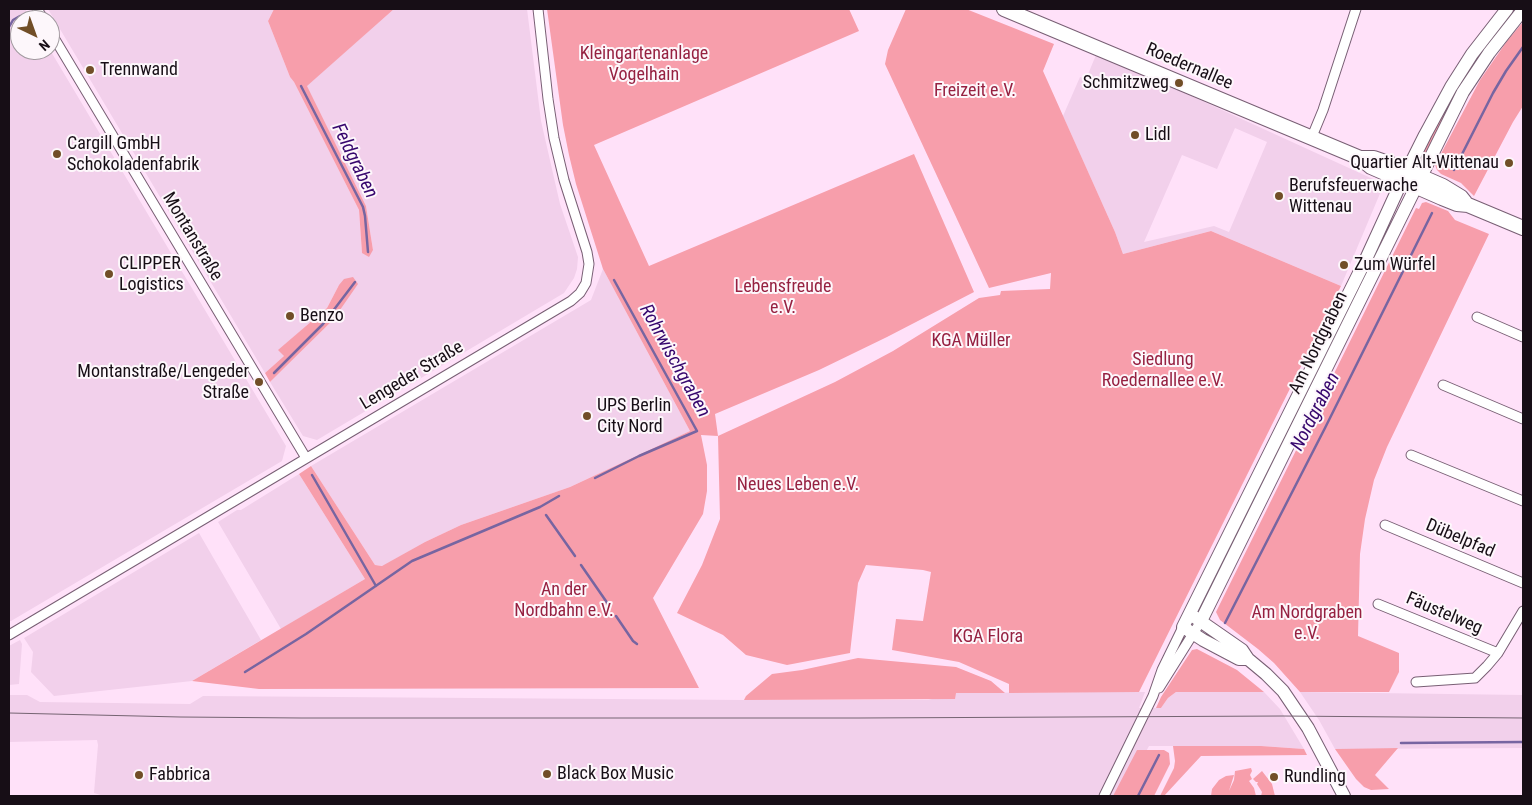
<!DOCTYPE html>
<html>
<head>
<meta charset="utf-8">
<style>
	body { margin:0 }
	#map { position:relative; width:1532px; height:805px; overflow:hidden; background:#ffe1f9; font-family:"Roboto Condensed",sans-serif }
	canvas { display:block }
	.frame { position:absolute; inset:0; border:10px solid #170e16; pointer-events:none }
	.north { position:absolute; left:10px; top:10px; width:50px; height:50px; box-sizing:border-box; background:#fdf7fb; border:1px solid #a19a9f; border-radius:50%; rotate:138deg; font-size:14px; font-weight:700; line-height:20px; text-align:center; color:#170e16 }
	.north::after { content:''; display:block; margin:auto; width:18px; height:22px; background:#714e27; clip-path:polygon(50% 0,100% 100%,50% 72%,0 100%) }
</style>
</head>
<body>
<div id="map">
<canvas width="1532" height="805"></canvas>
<div class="frame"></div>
<div class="north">N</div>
</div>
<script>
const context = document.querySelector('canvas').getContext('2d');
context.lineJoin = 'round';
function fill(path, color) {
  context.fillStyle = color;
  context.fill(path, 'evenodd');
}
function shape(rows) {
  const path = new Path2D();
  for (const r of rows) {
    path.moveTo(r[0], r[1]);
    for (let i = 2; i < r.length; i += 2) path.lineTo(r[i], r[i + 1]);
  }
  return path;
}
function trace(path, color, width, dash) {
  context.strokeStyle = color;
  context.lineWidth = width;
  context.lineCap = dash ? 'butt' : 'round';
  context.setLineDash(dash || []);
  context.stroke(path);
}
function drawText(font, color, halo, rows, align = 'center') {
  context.font = font + ' "Roboto Condensed",sans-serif';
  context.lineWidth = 4;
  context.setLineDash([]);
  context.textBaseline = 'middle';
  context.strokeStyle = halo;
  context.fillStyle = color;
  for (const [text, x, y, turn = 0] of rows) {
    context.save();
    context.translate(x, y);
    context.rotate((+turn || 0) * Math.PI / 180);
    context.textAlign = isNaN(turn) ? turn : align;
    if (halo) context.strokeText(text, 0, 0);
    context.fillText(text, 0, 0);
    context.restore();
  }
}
fill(shape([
	[9,9,25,9,32,20,20,20,20,50,50,50,286,446,282,461,11,621,9,621],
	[48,9,274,9,268,21,290,77,294,82,359,210,362,253,373,250,366,206,306,86,394,9,527,9,541,121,560,204,578,257,577,269,574,278,564,293,317,440,303,436,270,382,333,320,339,285,327,308,279,350,284,356,265,373],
	[1096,55,1176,89,1384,184,1341,286,1211,231,1123,254,1115,232,1063,116,1080,77,1086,79],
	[1235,128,1267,142,1229,232,1214,226,1144,242,1182,155,1217,169],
	[603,269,690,431,570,487,461,525,425,542,383,566,375,565,311,466,591,300],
	[299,474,365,579,281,629,218,522,237,510,241,510],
	[199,533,261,640,192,681,54,696,31,672,33,652,24,638],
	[20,640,22,644,19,684,9,685,9,646],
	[1093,692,1145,692,1139,708,1161,708,1168,698,1176,692,1264,692,1280,709,1304,749,1261,746,1149,746,1122,796,104,796,94,793,98,745,97,740,9,742,9,695,27,695,40,702,190,704,203,696,744,700,928,700,956,693],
	[1300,692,1523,695,1523,748,1335,749,1319,720]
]), '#f2d0eb');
fill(shape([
	[274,9,394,9,307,86,366,206,373,250,369,257,362,253,359,210,294,82,290,77,268,21],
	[547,9,849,9,859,31,594,145,649,266,914,154,974,292,887,337,819,370,715,414,718,436,835,382,893,351,979,298,1000,295,1001,291,1050,289,1051,273,989,288,885,64,888,50,906,9,966,9,1054,44,1043,71,1115,232,1123,254,1211,231,1341,286,1139,692,1009,693,1009,684,959,662,892,650,896,619,923,621,931,572,923,570,866,565,858,583,850,653,787,665,746,655,723,635,677,613,702,565,720,519,718,436,701,435,707,465,707,491,703,514,653,598,699,688,259,689,192,681,365,579,299,474,311,466,375,565,382,566,425,542,461,525,570,487,690,431,603,269,576,184,569,155,563,125],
	[1512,9,1519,9,1424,164,1419,162,1455,88],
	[1523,22,1523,106,1513,122,1474,196,1461,183,1441,174,1437,170,1435,165,1480,80,1507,41],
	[1426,202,1448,211,1455,220,1489,234,1387,447,1374,480,1365,519,1360,554,1358,636,1399,653,1399,672,1389,692,1300,692,1274,663,1258,649,1220,620,1216,612,1416,208,1419,209,1422,203],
	[353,277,358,284,333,320,270,382,265,373,284,356,278,350,327,308,339,285,344,279],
	[1197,649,1237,670,1264,692,1176,692,1168,698,1161,708,1156,708,1161,697,1186,659,1192,650],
	[858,658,956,667,991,681,1005,693,956,693,955,699,744,700,746,696,772,674,802,670],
	[1173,746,1261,746,1304,749,1307,755,1201,756,1164,796,1160,796,1174,768,1175,761],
	[1398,748,1375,775,1389,789,1371,790,1364,787,1356,779,1335,749],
	[1137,750,1164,750,1169,753,1170,764,1154,796,1113,796],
	[1251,768,1252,771,1250,775,1252,779,1249,781,1254,788,1256,796,1211,796,1212,789,1219,780,1226,776,1234,775,1229,791,1234,780,1235,771],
	[1262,771,1272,784,1275,796,1261,796,1262,792,1257,784,1258,782,1256,782,1253,779]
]), '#f79eab');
trace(shape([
	[9,27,13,20,20,16],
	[301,86,363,207,365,216,368,252],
	[1454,170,1493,93,1506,71,1523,47],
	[274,373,323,324,355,282],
	[312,475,376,586],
	[595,478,639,456,697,431,614,280],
	[546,515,575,556],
	[581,565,608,604],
	[616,616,633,641,637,644],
	[1225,623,1325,428,1432,213],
	[245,672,306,634,412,561,540,507,559,496],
	[1401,743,1523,742],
	[1138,796,1159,755]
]), '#7765a1', 2.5);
const street = shape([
	[37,9,44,20],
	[50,31,306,458],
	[1311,139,1323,110,1356,9],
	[1477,317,1523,337],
	[1443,385,1523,419],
	[1411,455,1523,501],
	[1385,525,1523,583],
	[1378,604,1498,653],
	[9,635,571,301,580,293,586,283,589,264,587,252,564,180,554,138,548,99,538,9],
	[1416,682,1475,678,1487,666,1498,653,1523,611],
	[1159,688,1201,621],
	[1104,796,1153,696,1162,670,1183,627]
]);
const secondary = shape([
	[1193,616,1242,650,1248,659,1266,674,1283,691,1308,728,1344,796],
	[1201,621,1463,92,1489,53,1523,10],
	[1248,659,1239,659,1203,640,1183,627,1366,259,1399,187,1425,135,1451,87,1472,54,1507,9]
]);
const primary = shape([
	[1004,9,1360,158,1371,167,1442,198,1457,204,1468,205,1523,228],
	[1360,158,1374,158,1397,166,1443,186,1461,197,1465,202]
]);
trace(street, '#785f74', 11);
trace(secondary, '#785f74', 14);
trace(primary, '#785f74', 16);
trace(street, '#fff', 9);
trace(secondary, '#fff', 12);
trace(primary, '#fff', 14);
trace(shape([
	[9,713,180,717,301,718,859,718,1282,716,1523,718]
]), '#756472', 1);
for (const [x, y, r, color] of [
	[90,70,5,"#714e27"],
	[1179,83,5,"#714e27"],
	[1135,135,5,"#714e27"],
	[57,154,5,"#714e27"],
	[1509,163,5,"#714e27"],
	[1279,196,5,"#714e27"],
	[1344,265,5,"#714e27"],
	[109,274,5,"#714e27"],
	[290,316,5,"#714e27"],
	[259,382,5,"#714e27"],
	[587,416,5,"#714e27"],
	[547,774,5,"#714e27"],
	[139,775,5,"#714e27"],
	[1274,777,5,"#714e27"]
]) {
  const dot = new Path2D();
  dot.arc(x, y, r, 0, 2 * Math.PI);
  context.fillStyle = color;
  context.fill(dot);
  trace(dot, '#fdf7fb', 2);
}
drawText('18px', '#962141', '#fdf7fb', [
	["Kleingartenanlage",644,54],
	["Vogelhain",644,75],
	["Freizeit e.V.",975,91],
	["Lebensfreude",783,287],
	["e.V.",783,308],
	["KGA Müller",971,341],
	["Siedlung",1163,360],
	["Roedernallee e.V.",1163,381],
	["Neues Leben e.V.",798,485],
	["An der",564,590],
	["Nordbahn e.V.",564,611],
	["Am Nordgraben",1307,613],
	["e.V.",1307,634],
	["KGA Flora",988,637]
]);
drawText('18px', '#170e16', '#fdf7fb', [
	["Roedernallee",1189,67,23],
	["Montanstraße",192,237,59],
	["Am Nordgraben",1319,343,-64],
	["Lengeder Straße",412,376,-31],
	["Dübelpfad",1460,539,23],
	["Fäustelweg",1444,614,23]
]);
drawText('18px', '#170e16', '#fdf7fb', [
	["Trennwand",100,70],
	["Schmitzweg",1169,83,"right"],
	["Lidl",1145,135],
	["Cargill GmbH",67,144],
	["Schokoladenfabrik",67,165],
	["Quartier Alt-Wittenau",1499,163,"right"],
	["Berufsfeuerwache",1289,186],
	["Wittenau",1289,207],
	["CLIPPER",119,264],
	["Logistics",119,285],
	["Zum Würfel",1354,265],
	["Benzo",300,316],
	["Montanstraße/Lengeder",249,372,"right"],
	["Straße",249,393,"right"],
	["UPS Berlin",597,406],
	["City Nord",597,427],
	["Black Box Music",557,774],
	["Fabbrica",149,775],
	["Rundling",1284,777]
], 'left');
drawText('italic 19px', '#36066d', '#fdf7fb', [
	["Feldgraben",354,161,64],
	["Rohrwischgraben",674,361,61],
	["Nordgraben",1316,412,-63]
]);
</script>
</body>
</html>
